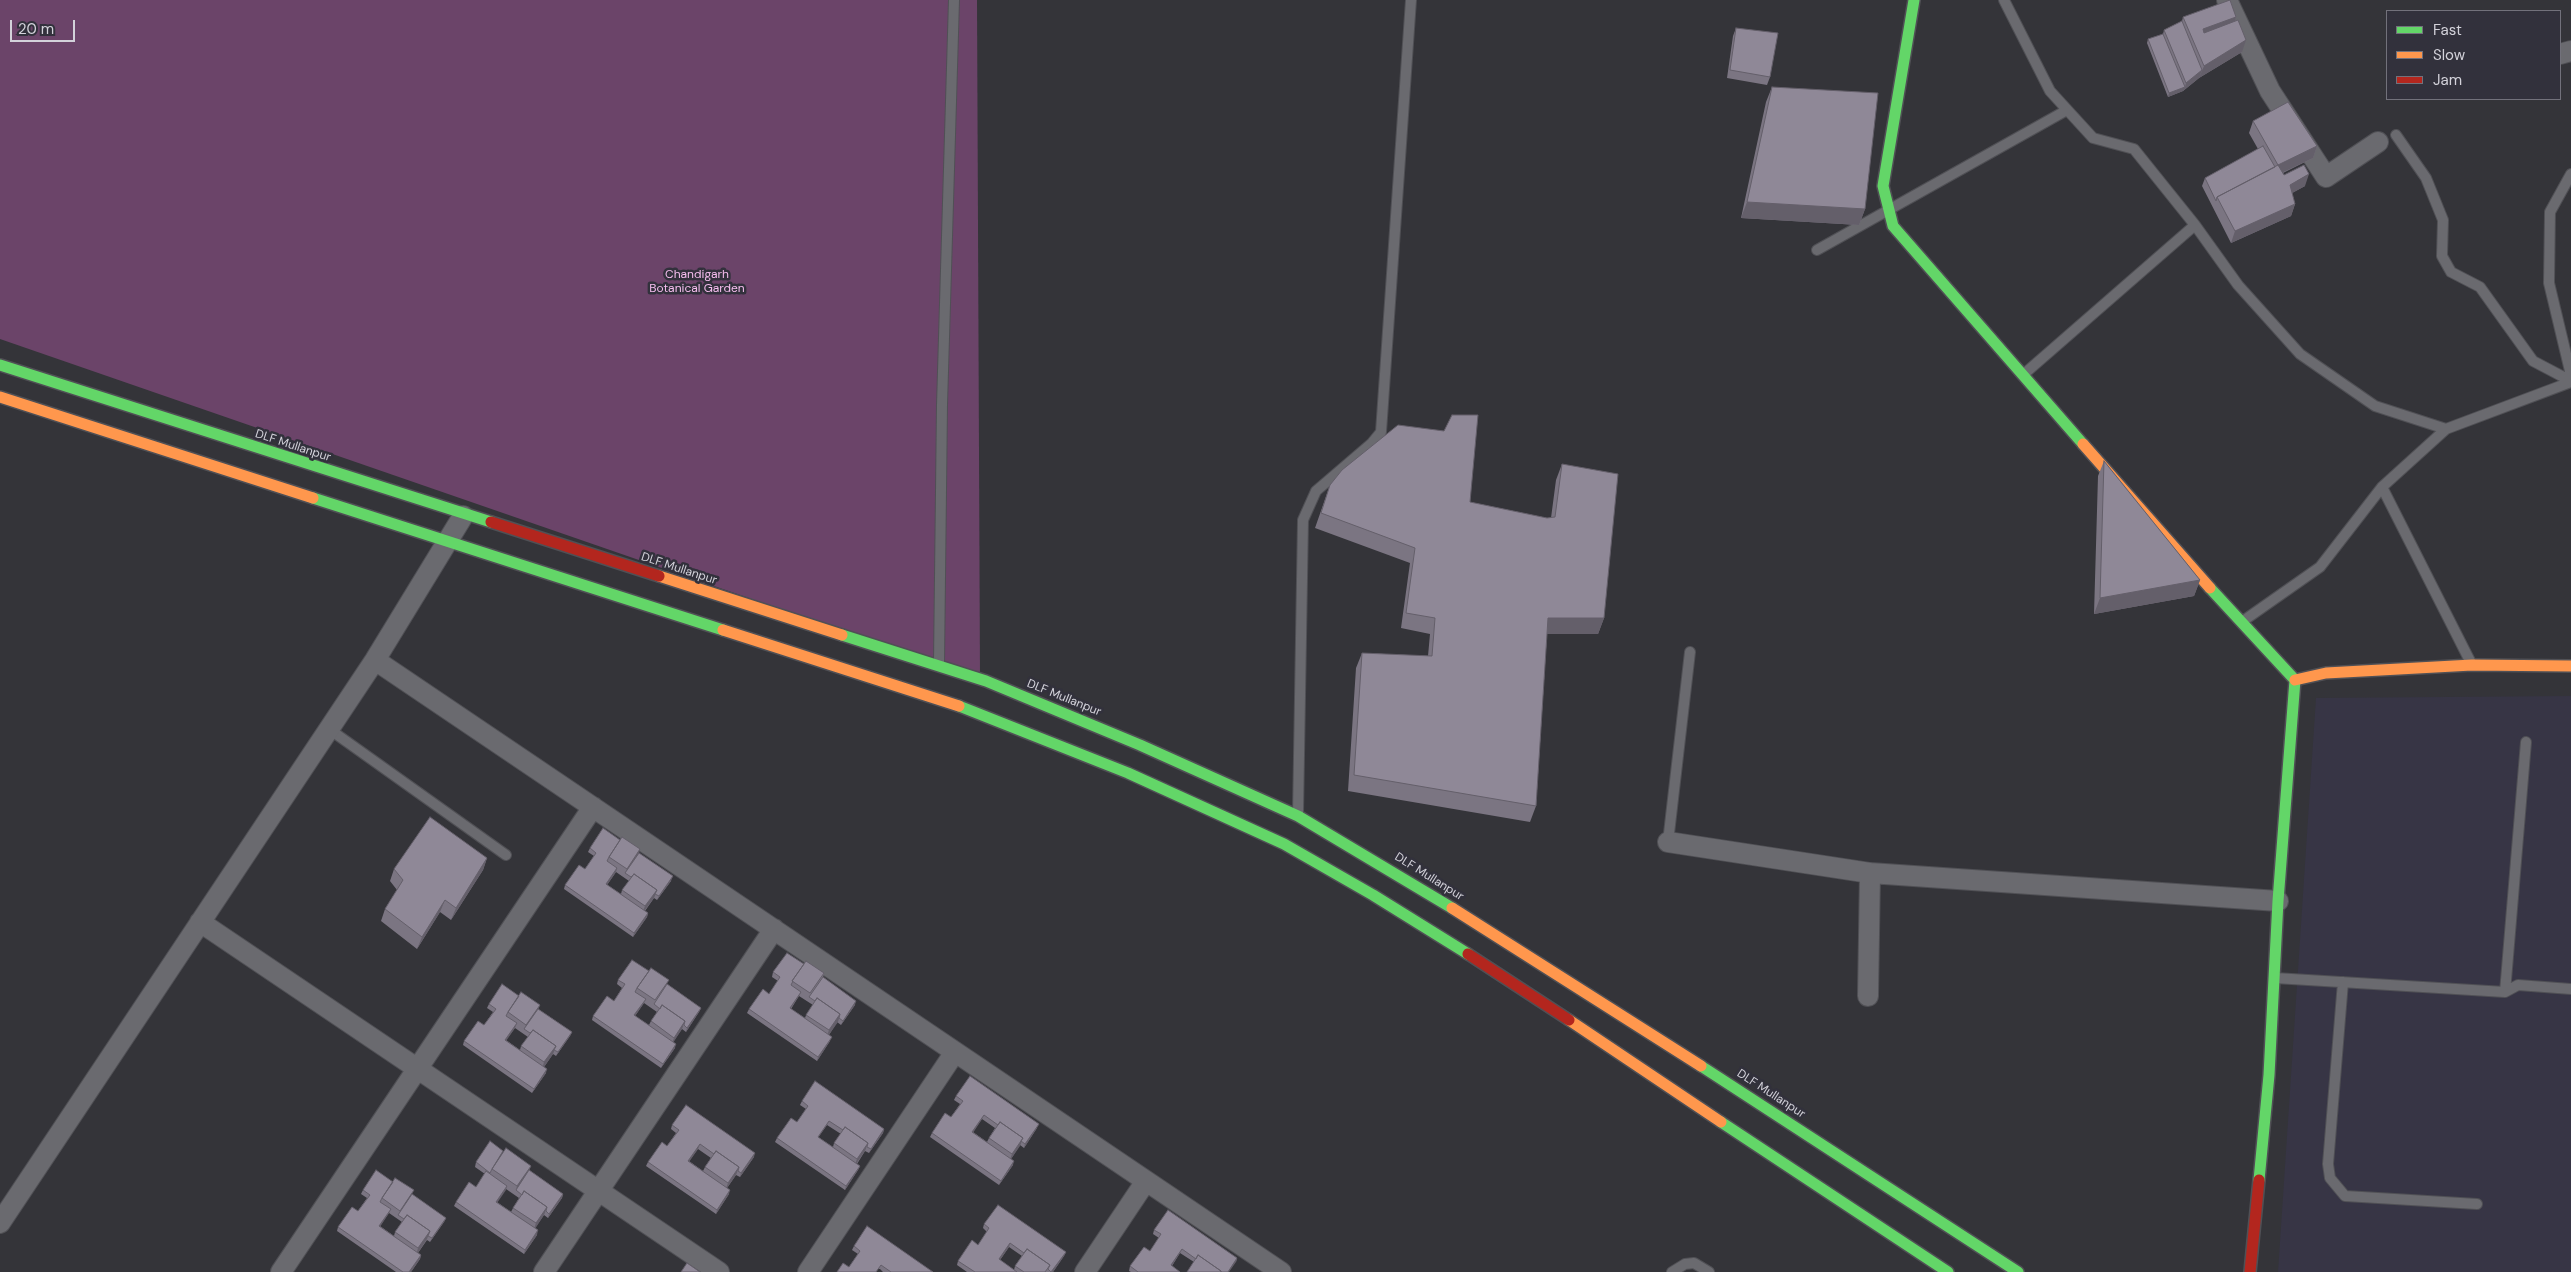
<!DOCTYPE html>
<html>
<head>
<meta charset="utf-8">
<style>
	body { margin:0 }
	#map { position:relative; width:2571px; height:1272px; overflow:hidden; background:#343439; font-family:"DM Sans",sans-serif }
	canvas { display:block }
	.legend { position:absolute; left:2386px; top:10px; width:175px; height:90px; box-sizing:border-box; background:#32313c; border:1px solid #72717b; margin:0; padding:6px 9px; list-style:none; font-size:15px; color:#d3d2da }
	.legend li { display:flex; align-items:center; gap:10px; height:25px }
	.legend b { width:25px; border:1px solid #72717b }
	.scale { position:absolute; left:10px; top:20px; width:65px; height:22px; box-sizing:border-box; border:2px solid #d3d2da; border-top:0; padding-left:6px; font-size:15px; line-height:18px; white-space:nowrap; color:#d3d2da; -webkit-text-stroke:4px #32313c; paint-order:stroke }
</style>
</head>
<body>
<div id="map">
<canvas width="2571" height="1272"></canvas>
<ul class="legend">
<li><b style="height:6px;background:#63d668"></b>Fast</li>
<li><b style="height:6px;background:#ff974d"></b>Slow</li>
<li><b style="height:6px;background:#b3261e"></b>Jam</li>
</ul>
<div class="scale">20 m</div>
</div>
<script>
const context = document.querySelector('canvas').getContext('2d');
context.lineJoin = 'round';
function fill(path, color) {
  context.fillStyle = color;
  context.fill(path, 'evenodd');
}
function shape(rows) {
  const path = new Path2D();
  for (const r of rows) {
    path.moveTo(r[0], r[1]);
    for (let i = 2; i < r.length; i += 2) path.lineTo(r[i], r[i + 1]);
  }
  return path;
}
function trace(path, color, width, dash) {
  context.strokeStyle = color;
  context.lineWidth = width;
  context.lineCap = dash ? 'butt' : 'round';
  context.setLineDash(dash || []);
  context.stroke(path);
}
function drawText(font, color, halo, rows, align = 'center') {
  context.font = font + ' "DM Sans",sans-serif';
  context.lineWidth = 5;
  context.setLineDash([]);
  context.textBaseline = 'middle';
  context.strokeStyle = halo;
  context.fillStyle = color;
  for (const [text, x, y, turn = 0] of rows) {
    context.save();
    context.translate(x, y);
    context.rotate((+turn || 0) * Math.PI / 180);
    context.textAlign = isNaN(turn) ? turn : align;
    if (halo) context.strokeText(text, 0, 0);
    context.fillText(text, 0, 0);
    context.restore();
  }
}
fill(shape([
	[2571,696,2571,1272,2278,1272,2316,698]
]), '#373545');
fill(shape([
	[0,0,977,0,980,678,0,339]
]), '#6b4469');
const lane = shape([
	[2004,0,2050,91,2093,138,2134,149,2195,225,2238,285,2300,354,2375,406,2446,429,2571,382],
	[2396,135,2426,178,2443,220,2442,256,2451,272,2480,287,2533,361,2571,381],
	[2571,174,2550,212,2549,283,2571,375],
	[1817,250,2067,110],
	[2024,374,2195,225],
	[2382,487,2471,663],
	[2243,621,2320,567,2382,487,2446,429],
	[939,663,942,405,954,0],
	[329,729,506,855],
	[1298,814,1303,520,1316,491,1372,443,1381,432,1411,0],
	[1668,842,1690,652],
	[2275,978,2505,992,2518,985,2571,989],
	[2343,982,2328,1164,2330,1178,2345,1196,2477,1204],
	[2505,992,2526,742],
	[1672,1272,1685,1264,1694,1263,1709,1272]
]);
const street = shape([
	[2227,0,2270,91,2326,177,2378,142],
	[2560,54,2571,51],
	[375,660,1281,1272],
	[1668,842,1870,873,2278,901],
	[200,922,719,1272],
	[1868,996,1870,873],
	[0,1223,375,660,463,516],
	[281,1272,593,807],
	[544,1272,774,929],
	[808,1272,955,1052],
	[1085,1272,1146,1181]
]);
const fast = shape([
	[1914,0,1883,186,1893,226,2083,444],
	[0,365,491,522],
	[313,498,723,630],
	[2210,588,2295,680,2278,901,2269,1075,2259,1180],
	[842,635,986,681,1140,745,1298,816,1452,908],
	[959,706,1128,773,1284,844,1373,895,1468,954],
	[1701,1066,2018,1272],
	[1721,1122,1948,1272]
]);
const slow = shape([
	[0,397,313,498],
	[2083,444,2210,588],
	[659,576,842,635],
	[723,630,959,706],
	[2295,680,2326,673,2472,665,2571,666],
	[1452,908,1701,1066],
	[1569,1020,1721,1122]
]);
const jam = shape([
	[491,522,659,576],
	[1468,954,1569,1020],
	[2250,1272,2259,1180]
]);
trace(lane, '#505055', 12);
trace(street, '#505055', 22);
trace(fast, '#505055', 14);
trace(slow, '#505055', 14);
trace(jam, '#505055', 14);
trace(lane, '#6a6a6f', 10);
trace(street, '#6a6a6f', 20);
trace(fast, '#63d668', 11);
trace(slow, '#ff974d', 11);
trace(jam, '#b3261e', 11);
fill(shape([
	[2183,17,2236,17,2234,21,2242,52,2199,78,2183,91,2168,97,2147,43,2148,39,2163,34,2164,30,2182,21],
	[1736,28,1770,77,1767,85,1727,78,1733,36],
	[1772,87,1865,209,1859,225,1741,218,1766,102],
	[2253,121,2317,146,2313,158,2283,173,2284,175,2305,186,2292,193,2295,204,2291,216,2231,243,2202,186,2205,178,2258,149,2249,133],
	[2104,461,2200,580,2194,596,2094,614,2098,476],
	[1562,464,1604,618,1598,634,1547,634,1536,806,1530,822,1348,791,1356,668,1362,653,1428,656,1430,634,1401,628,1410,563,1315,528,1330,485,1470,502,1547,518,1551,518,1556,480],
	[590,848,639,853,671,881,657,900,654,898,645,911,648,913,647,917,633,937,564,889,565,885,585,869,594,856,588,852],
	[616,872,629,881,622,890,621,894,607,885],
	[487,858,483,870,451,920,440,912,417,949,381,921,385,909,397,890,390,881,394,869],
	[804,964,824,973,823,977,855,1005,841,1025,837,1022,829,1035,830,1041,817,1061,747,1013,749,1009,769,994,778,981,772,977,773,972],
	[799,996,813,1005,806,1015,805,1018,791,1009],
	[618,980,667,984,701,1008,699,1012,686,1032,682,1029,673,1042,675,1048,661,1068,592,1020,593,1016,614,1001,622,988,617,984],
	[644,1003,657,1012,651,1021,649,1025,635,1016],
	[489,1004,538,1009,572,1032,570,1036,556,1056,553,1054,544,1067,546,1073,532,1093,463,1045,464,1041,484,1025,493,1012,487,1008],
	[515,1028,528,1037,521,1046,520,1050,506,1040],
	[956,1096,1037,1128,1024,1148,1020,1145,1011,1159,1013,1165,999,1185,930,1137,932,1133,951,1117,960,1104,954,1100],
	[982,1119,995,1128,989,1138,987,1142,973,1132],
	[802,1101,884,1129,883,1133,869,1153,865,1151,857,1164,860,1166,858,1170,845,1190,775,1142,777,1138,797,1122,806,1109,800,1105],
	[827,1125,841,1134,834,1143,833,1147,818,1137],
	[672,1125,754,1157,740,1177,736,1175,727,1188,729,1194,716,1214,646,1166,648,1162,667,1146,676,1133,671,1129],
	[698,1149,711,1158,705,1167,703,1171,689,1161],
	[476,1162,529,1170,563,1194,562,1198,548,1218,544,1215,535,1228,537,1235,524,1254,454,1206,456,1202,476,1187,485,1174,475,1167],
	[506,1189,519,1198,513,1208,511,1212,497,1202],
	[363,1190,446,1218,444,1222,430,1242,427,1240,418,1253,421,1255,420,1259,411,1272,396,1272,337,1231,338,1227,358,1211,367,1198,361,1194],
	[389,1213,402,1222,395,1232,394,1236,380,1226],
	[984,1224,1066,1252,1064,1256,1053,1272,967,1272,957,1265,958,1261,978,1245,987,1232,983,1228],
	[1009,1247,1022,1256,1015,1266,1014,1270,1000,1260],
	[1154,1230,1237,1258,1236,1262,1194,1262,1180,1253,1172,1266,1180,1272,1131,1272,1129,1271,1130,1266,1150,1251,1159,1238,1153,1234],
	[854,1246,933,1272,883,1272,880,1269,849,1267,858,1254,852,1250]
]), '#7b7582');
fill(shape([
	[2236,17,2232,29,2199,41,2203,29],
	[2246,40,2242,52,2199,78,2204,66],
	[2202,70,2199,78,2183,91,2168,97,2169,93,2185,87,2186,83],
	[2317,146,2313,158,2273,177,2278,165],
	[2309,174,2305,186,2285,197,2290,185],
	[1747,202,1865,209,1859,225,1741,218],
	[2295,204,2291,216,2231,243,2235,231],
	[2200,580,2194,596,2094,614,2100,598],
	[1548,618,1604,618,1598,634,1542,634],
	[640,849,638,857,625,873,627,869],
	[487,858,483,870,451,920,456,908],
	[617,868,616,872,605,888,606,884],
	[673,876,671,881,657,900,659,896],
	[657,890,654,898,642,914,645,906],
	[445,900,440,912,417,949,422,937],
	[648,913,647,917,633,937,634,933],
	[801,992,799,996,788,1012,790,1008],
	[646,999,644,1003,633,1019,634,1015],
	[856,1001,855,1005,841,1025,843,1021],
	[540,1005,537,1013,524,1029,526,1025],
	[701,1008,699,1012,686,1032,687,1028],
	[840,1014,838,1022,826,1039,829,1030],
	[685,1021,682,1029,671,1046,674,1038],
	[517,1023,515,1028,504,1044,505,1040],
	[572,1032,570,1036,556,1056,558,1052],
	[832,1037,830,1041,817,1061,818,1057],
	[676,1044,675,1048,661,1068,663,1064],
	[556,1046,553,1054,542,1070,544,1062],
	[547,1069,546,1073,532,1093,534,1089],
	[984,1115,982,1119,971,1136,972,1132],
	[829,1121,827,1125,816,1141,818,1137],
	[1039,1124,1037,1128,1024,1148,1025,1144],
	[884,1129,883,1133,869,1153,871,1149],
	[1023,1138,1020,1146,1009,1162,1012,1154],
	[868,1143,865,1151,854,1167,857,1159],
	[700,1144,698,1149,687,1165,688,1161],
	[755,1153,754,1157,740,1177,741,1173],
	[1014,1161,1013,1165,999,1185,1001,1181],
	[531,1166,528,1174,516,1190,517,1186],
	[860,1166,858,1170,845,1190,846,1186],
	[739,1167,736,1175,725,1191,728,1183],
	[507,1186,506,1190,495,1206,496,1202],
	[730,1190,729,1194,716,1214,717,1210],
	[563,1194,562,1198,548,1218,549,1214],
	[547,1207,544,1215,533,1232,536,1223],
	[391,1209,389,1213,378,1230,379,1226],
	[446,1218,444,1222,430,1242,432,1238],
	[538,1230,537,1235,524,1254,525,1250],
	[430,1231,427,1239,416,1256,418,1248],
	[1010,1243,1009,1247,998,1263,999,1259],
	[1182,1249,1180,1253,1169,1270,1171,1265],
	[1066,1252,1064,1256,1053,1272,1051,1272],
	[421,1255,420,1259,411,1272,409,1272],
	[1237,1258,1236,1262,1229,1272,1228,1272]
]), '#645f6a');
const building = shape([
	[2230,0,2236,17,2203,29,2204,33,2238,20,2246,40,2204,66,2183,17,2230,0],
	[2182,21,2202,70,2186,83,2164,30,2182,21],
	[1736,28,1778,33,1770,77,1730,70,1736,28],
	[2163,34,2185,87,2169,93,2148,39,2163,34],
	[1772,87,1878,93,1865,209,1747,202,1772,87],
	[2288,102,2317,146,2278,165,2253,121,2288,102],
	[2263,146,2275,167,2217,197,2216,201,2205,178,2263,146],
	[2278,165,2284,175,2304,165,2309,174,2290,185,2295,204,2235,231,2217,197,2278,165],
	[1452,415,1478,415,1470,502,1547,518,1555,517,1562,464,1618,474,1604,618,1548,618,1536,806,1354,775,1362,653,1432,656,1435,618,1406,613,1415,548,1321,513,1330,485,1342,470,1398,425,1444,431,1452,415],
	[2104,461,2200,580,2100,598,2104,461],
	[430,817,487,858,456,908,445,900,422,937,385,909,403,880,394,869,430,817],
	[603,828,620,840,609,857,607,861,617,868,606,884,648,913,634,933,565,885,579,865,585,869,596,853,590,848,603,828],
	[622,837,640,849,627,869,609,857,622,837],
	[639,853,673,876,659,896,655,894,657,890,634,874,631,877,625,873,639,853],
	[634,874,657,890,645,906,622,890,634,874],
	[787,953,804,964,792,981,793,981,791,985,801,992,790,1008,832,1037,818,1057,749,1009,763,989,769,994,780,977,773,972,787,953],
	[632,960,649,971,637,988,635,992,646,999,634,1015,676,1044,663,1064,593,1016,607,996,614,1001,625,984,618,980,632,960],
	[806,961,824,973,810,993,792,981,806,961],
	[651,968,669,980,655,1000,637,988,651,968],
	[823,977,856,1001,843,1021,839,1018,840,1014,817,998,815,1001,809,997,823,977],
	[502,984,519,996,508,1012,506,1016,517,1023,505,1040,547,1069,534,1089,464,1041,478,1021,484,1025,496,1009,489,1004,502,984],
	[667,984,701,1008,687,1028,684,1025,685,1021,662,1005,660,1009,654,1004,667,984],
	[521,992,540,1005,526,1025,508,1012,521,992],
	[817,998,840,1014,829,1030,806,1015,817,998],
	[662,1005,685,1021,674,1038,651,1021,662,1005],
	[538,1009,572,1032,558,1052,554,1050,556,1046,533,1030,530,1033,524,1029,538,1009],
	[533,1030,556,1046,544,1062,521,1046,533,1030],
	[970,1076,1039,1124,1025,1144,1021,1141,1023,1138,1000,1122,998,1125,984,1115,972,1132,1014,1161,1001,1181,932,1133,945,1113,951,1117,963,1101,956,1096,970,1076],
	[815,1081,884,1129,871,1149,867,1147,868,1143,845,1127,843,1130,829,1121,818,1137,860,1166,846,1186,777,1138,791,1118,797,1122,808,1106,802,1101,815,1081],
	[686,1105,755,1153,741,1173,738,1171,739,1167,716,1151,714,1154,700,1144,688,1161,730,1190,717,1210,648,1162,662,1142,667,1146,679,1130,672,1125,686,1105],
	[1000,1122,1023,1138,1012,1154,989,1138,1000,1122],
	[845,1127,868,1143,857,1159,834,1143,845,1127],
	[490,1141,503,1151,492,1169,490,1173,476,1162,490,1141],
	[506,1148,531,1166,517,1186,492,1169,506,1148],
	[716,1151,739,1167,728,1183,705,1167,716,1151],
	[376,1170,393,1182,382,1198,380,1202,391,1209,379,1226,421,1255,409,1272,403,1272,338,1227,352,1207,358,1211,370,1195,363,1190,376,1170],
	[529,1170,563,1194,549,1214,546,1211,547,1207,524,1191,522,1195,516,1190,529,1170],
	[486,1171,507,1186,496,1202,538,1230,525,1250,456,1202,469,1182,476,1187,486,1171],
	[395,1178,414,1190,400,1211,382,1198,395,1178],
	[524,1191,547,1207,536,1223,513,1208,524,1191],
	[412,1194,446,1218,432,1238,428,1236,430,1231,407,1215,404,1219,398,1215,412,1194],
	[998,1205,1066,1252,1051,1272,1048,1269,1050,1265,1027,1249,1024,1253,1010,1243,999,1259,1017,1272,975,1272,958,1261,972,1240,978,1245,989,1228,984,1224,998,1205],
	[1168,1210,1237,1258,1228,1272,1221,1272,1221,1271,1198,1255,1196,1259,1182,1249,1171,1265,1180,1272,1138,1272,1130,1266,1144,1247,1150,1251,1161,1234,1154,1230,1168,1210],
	[407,1215,430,1231,418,1248,395,1232,407,1215],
	[867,1226,933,1272,891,1272,881,1265,876,1272,837,1272,843,1263,849,1267,860,1251,854,1246,867,1226],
	[1027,1249,1050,1265,1045,1272,1024,1272,1015,1266,1027,1249],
	[1198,1255,1221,1271,1221,1272,1187,1272,1198,1255],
	[687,1263,700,1272,681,1272,687,1263]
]);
fill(building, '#8f8897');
trace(building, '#645f6a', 1);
drawText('12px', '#f7bef0', '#32313c', [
	["Chandigarh",697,275],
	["Botanical Garden",697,289]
]);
drawText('12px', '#d3d2da', '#32313c', [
	["DLF Mullanpur",293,446,18],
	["DLF Mullanpur",679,569,18],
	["DLF Mullanpur",1064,698,22],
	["DLF Mullanpur",1429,877,32],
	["DLF Mullanpur",1771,1094,33]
]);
</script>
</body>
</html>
